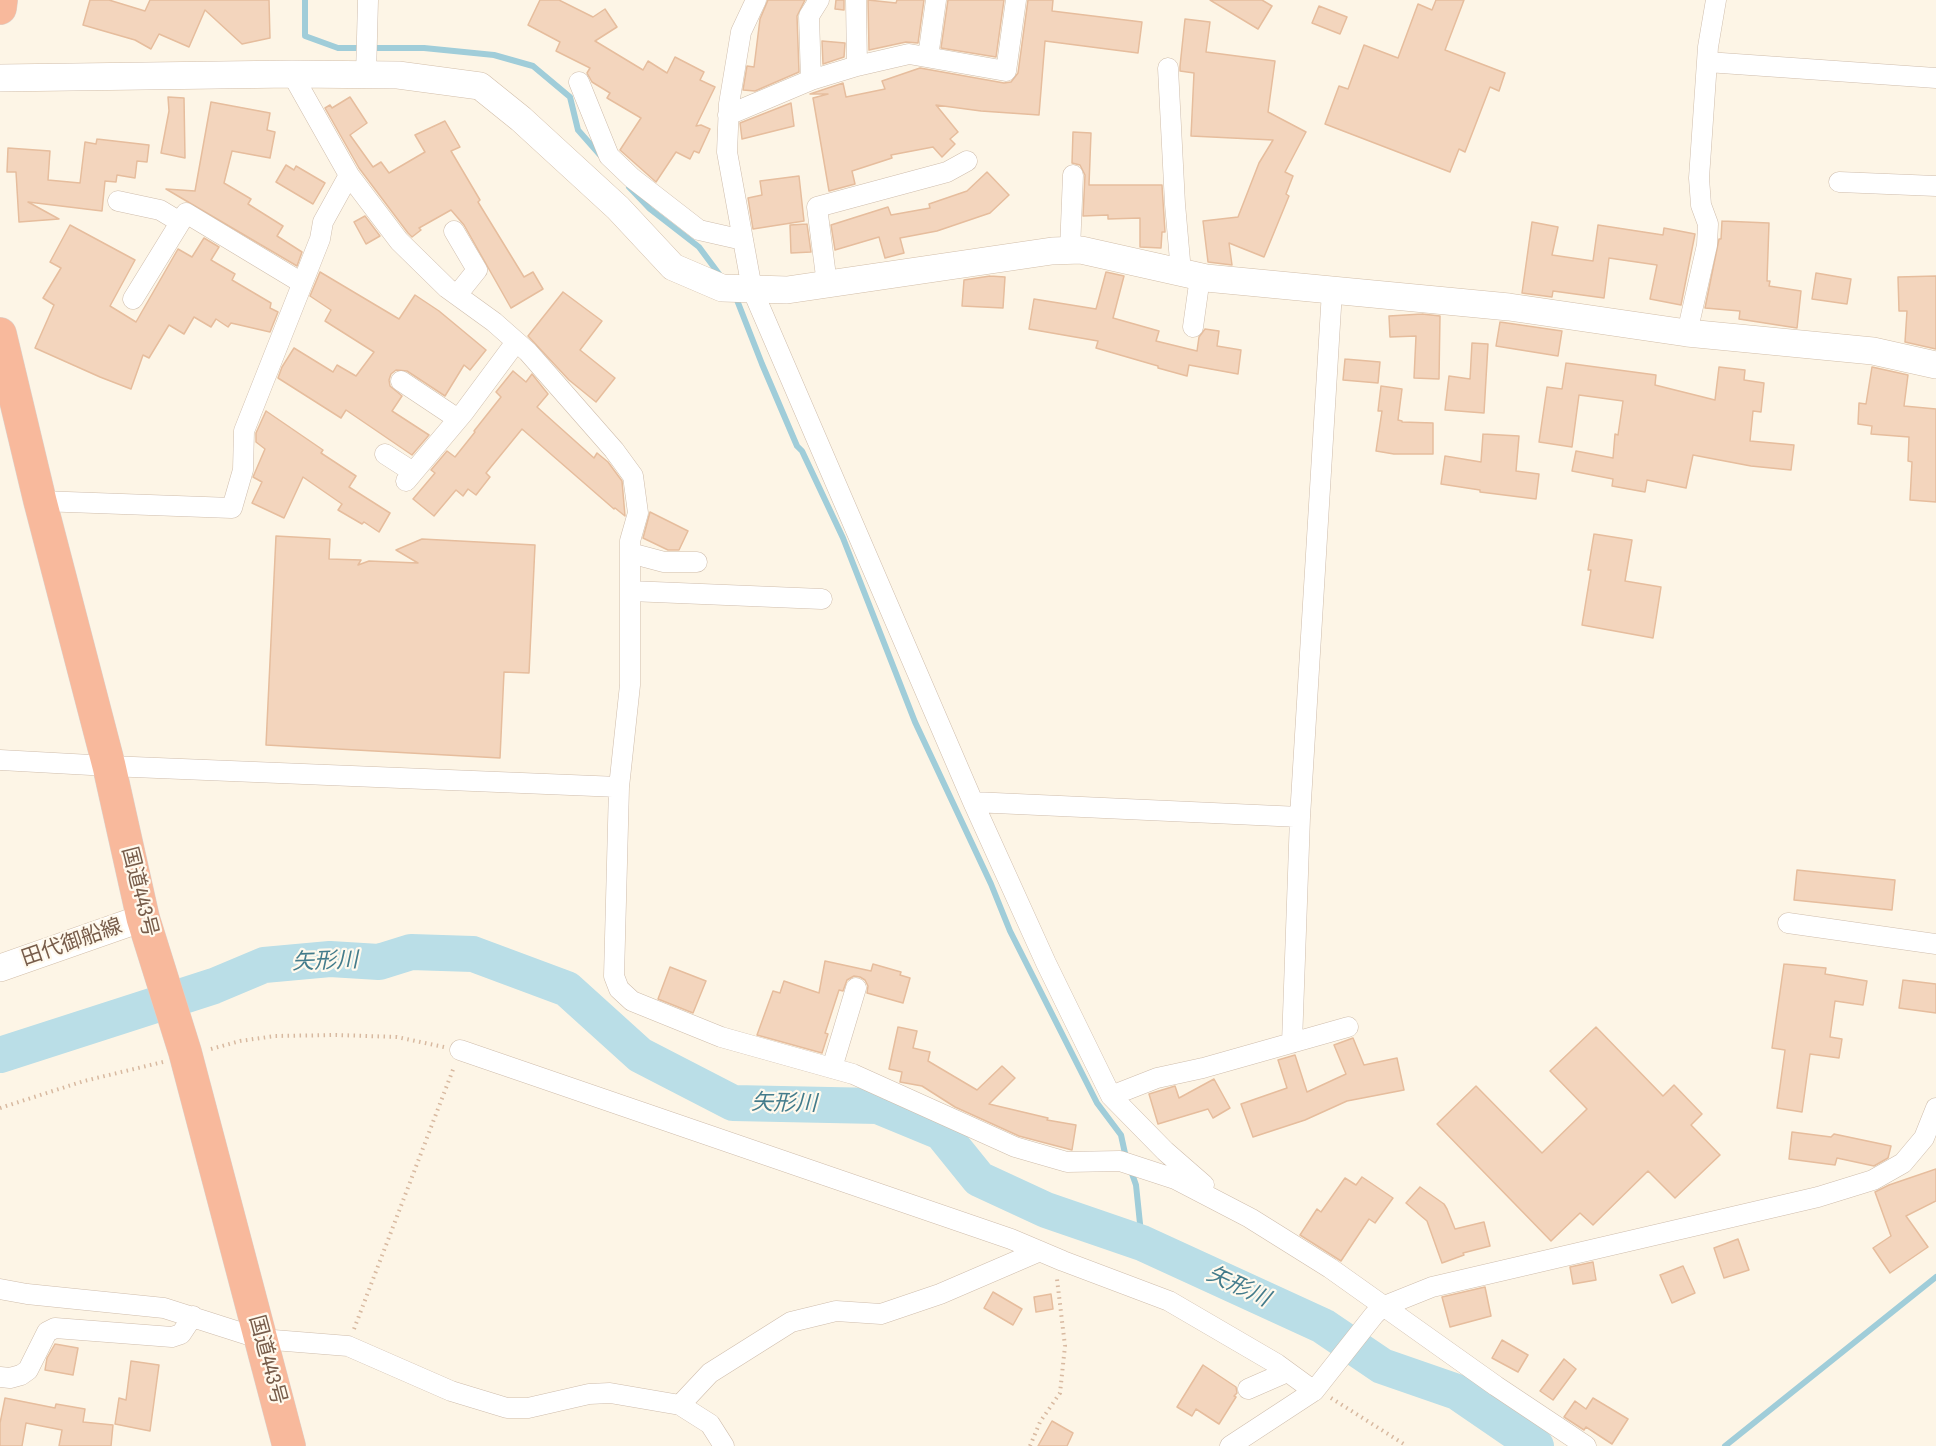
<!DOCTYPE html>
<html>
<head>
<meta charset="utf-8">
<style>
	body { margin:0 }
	canvas { display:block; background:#fdf5e6 }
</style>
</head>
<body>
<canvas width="1936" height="1446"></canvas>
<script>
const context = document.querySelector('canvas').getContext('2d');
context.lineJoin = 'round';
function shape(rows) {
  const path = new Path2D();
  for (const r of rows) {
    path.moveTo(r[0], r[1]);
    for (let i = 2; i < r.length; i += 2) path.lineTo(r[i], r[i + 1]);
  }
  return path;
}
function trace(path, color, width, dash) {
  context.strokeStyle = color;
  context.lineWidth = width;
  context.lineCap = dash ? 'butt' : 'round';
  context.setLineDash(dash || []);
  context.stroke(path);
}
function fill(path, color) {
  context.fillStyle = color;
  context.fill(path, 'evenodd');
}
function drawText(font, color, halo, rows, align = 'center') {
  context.font = font + ' "Archivo Narrow","Noto Sans JP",sans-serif';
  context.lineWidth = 4.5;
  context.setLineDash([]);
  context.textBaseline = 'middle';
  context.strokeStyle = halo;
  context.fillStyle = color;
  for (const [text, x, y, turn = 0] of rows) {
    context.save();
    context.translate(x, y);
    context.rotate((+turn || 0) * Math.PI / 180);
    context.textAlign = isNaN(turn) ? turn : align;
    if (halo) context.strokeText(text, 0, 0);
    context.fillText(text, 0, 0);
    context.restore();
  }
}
trace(shape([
	[305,0,305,36,338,48,424,48,494,55,533,66,570,97,578,130,600,155],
	[629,187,650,209,699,247,722,278],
	[735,295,762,364,797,446,802,451,843,538,915,722,991,884,1010,931,1097,1103,1121,1135,1126,1158],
	[1130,1168,1136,1185,1142,1243],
	[1725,1446,1936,1277]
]), '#a0cdd9', 6);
trace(shape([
	[0,1055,214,986,264,965,330,959,379,962,411,952,473,954,567,989,640,1055,733,1103,878,1106,941,1132,979,1179,1046,1210,1142,1243,1323,1326,1382,1366,1457,1392,1536,1446]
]), '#badee7', 36);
const building = shape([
	[90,0,109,0,145,11,150,0,269,0,270,38,242,44,205,10,189,47,159,34,151,49,135,40,83,25,90,0],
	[540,0,559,0,593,17,605,9,617,27,595,41,643,70,648,61,667,73,675,57,704,72,700,80,715,87,696,126,701,125,710,129,699,153,694,151,690,159,676,152,656,182,620,150,641,118,607,98,610,93,592,82,587,73,590,68,556,51,560,42,528,25,540,0],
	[768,0,805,0,797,16,799,72,755,91,743,90,747,66,754,67,760,19,768,0],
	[836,0,844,0,844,10,835,9,836,0],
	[868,0,896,3,897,0,924,0,918,43,906,42,869,50,868,0],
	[948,0,1004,0,996,57,941,48,948,0],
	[1028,0,1053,0,1052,11,1142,22,1138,53,1045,41,1039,115,981,111,936,105,958,132,950,139,955,144,942,157,933,147,891,155,892,158,852,171,855,184,829,191,813,98,828,94,810,94,843,83,846,97,885,89,882,81,920,68,1004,83,1011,82,1018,73,1028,0],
	[1210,0,1262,0,1272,6,1258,29,1210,0],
	[1436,0,1464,0,1445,50,1505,73,1499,91,1490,87,1465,152,1459,149,1450,172,1325,124,1339,86,1348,89,1364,45,1398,58,1418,4,1432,10,1436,0],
	[1319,6,1347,17,1340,34,1312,23,1319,6],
	[1185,19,1210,22,1206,52,1275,61,1268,112,1306,132,1285,172,1293,176,1286,194,1289,196,1264,257,1229,243,1232,265,1208,262,1203,221,1238,217,1259,163,1273,140,1191,136,1194,73,1180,71,1180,66,1185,19],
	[822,41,845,43,844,57,823,64,822,41],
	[168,97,184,98,185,158,161,153,169,111,168,97],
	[350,97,367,123,350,135,373,167,381,162,389,173,425,152,415,135,445,121,460,147,451,151,480,200,478,202,524,277,533,272,543,289,511,308,464,225,451,210,419,228,421,230,412,237,408,233,359,168,325,108,330,105,332,108,350,97],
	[211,102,270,113,267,130,275,132,270,158,232,151,224,183,251,199,248,204,283,226,277,236,302,252,297,266,166,189,195,191,211,102],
	[791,103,794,126,742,139,740,123,791,103],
	[1073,132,1091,133,1089,185,1162,185,1165,232,1162,232,1161,248,1140,247,1140,218,1108,219,1108,215,1083,216,1085,175,1080,165,1072,163,1073,132],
	[97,139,149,145,147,162,137,161,135,178,117,175,116,182,105,181,102,211,28,202,59,219,19,222,16,172,7,172,8,148,50,151,48,180,80,183,85,142,96,144,97,139],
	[286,165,294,170,296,166,325,183,313,204,276,182,286,165],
	[987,172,1009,195,990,213,937,231,900,238,904,253,885,258,879,237,835,250,831,225,888,207,891,215,930,208,929,204,967,191,987,172],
	[799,176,804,221,753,229,748,198,762,195,760,181,799,176],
	[365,216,380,236,366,244,354,222,365,216],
	[1722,221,1769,223,1767,281,1770,281,1769,286,1801,291,1797,328,1739,319,1740,311,1705,308,1719,239,1721,239,1722,221],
	[1532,222,1558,227,1552,255,1593,261,1598,225,1663,235,1664,228,1695,234,1681,305,1650,299,1657,265,1609,258,1604,298,1553,291,1552,297,1522,293,1532,222],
	[807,224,811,252,791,253,790,225,807,224],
	[70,225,135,260,110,306,136,322,178,249,192,257,204,238,219,247,211,260,235,274,232,280,271,303,270,308,278,312,270,332,231,323,228,327,216,319,211,327,194,317,184,334,169,325,149,358,143,355,131,389,100,377,35,348,54,305,43,298,61,268,50,262,70,225],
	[320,272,399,319,415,295,439,311,486,350,470,370,464,365,445,396,407,371,396,370,391,374,389,380,390,386,402,396,392,411,429,435,412,455,346,410,341,418,278,378,282,367,294,348,333,372,337,365,356,376,374,352,325,321,331,310,310,296,320,272],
	[1106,272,1124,276,1113,318,1159,331,1156,341,1197,351,1199,337,1205,329,1219,331,1217,346,1241,350,1238,374,1189,365,1187,376,1158,368,1158,366,1096,348,1098,341,1029,329,1034,299,1096,309,1106,272],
	[1816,273,1851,279,1847,304,1812,299,1816,273],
	[990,276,1005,277,1003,308,962,306,964,280,990,276],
	[1936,276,1936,349,1905,342,1907,311,1899,311,1898,277,1936,276],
	[563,292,602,321,580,350,615,378,596,402,569,380,528,336,563,292],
	[1422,314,1440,316,1439,379,1414,378,1416,336,1390,337,1389,316,1422,314],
	[1500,322,1562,331,1558,356,1496,346,1500,322],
	[1472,343,1488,344,1484,413,1445,410,1449,376,1470,379,1472,343],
	[1345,359,1380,362,1378,383,1343,380,1345,359],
	[1566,363,1656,375,1655,385,1715,400,1719,367,1745,370,1744,380,1764,383,1761,412,1753,411,1750,441,1794,445,1791,470,1751,466,1693,455,1686,488,1647,480,1645,492,1612,486,1613,479,1572,471,1576,451,1613,458,1615,434,1618,435,1623,401,1579,395,1572,447,1539,442,1547,387,1562,389,1566,363],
	[1872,367,1908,375,1904,406,1936,409,1936,502,1910,500,1912,462,1908,461,1909,437,1871,434,1872,426,1858,424,1859,403,1866,404,1872,367],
	[513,371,526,382,532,374,548,394,537,407,594,458,597,453,608,462,622,481,625,516,615,508,614,509,522,429,486,473,490,477,476,495,468,489,463,496,456,490,434,516,413,499,435,473,431,470,447,451,455,457,475,432,474,431,501,397,496,392,513,371],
	[1381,386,1402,389,1398,420,1402,421,1402,422,1433,423,1433,454,1394,454,1376,451,1382,411,1378,411,1381,386],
	[266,411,323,450,321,453,356,476,349,487,390,513,379,532,364,522,362,524,338,510,342,504,303,477,284,518,252,503,262,482,253,477,265,449,256,442,256,433,266,411],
	[1483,434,1519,436,1516,471,1539,474,1536,499,1480,492,1480,490,1441,484,1445,456,1481,462,1483,434],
	[650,512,688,531,679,550,668,550,643,538,650,512],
	[1594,534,1632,540,1625,581,1661,587,1653,638,1582,625,1591,570,1588,570,1594,534],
	[276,536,330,539,329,559,361,560,358,565,369,561,418,563,396,550,422,539,535,545,529,673,504,672,500,758,266,745,276,536],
	[1797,870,1895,880,1892,910,1794,900,1797,870],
	[825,961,871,971,873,964,901,972,900,975,910,978,903,1003,867,993,868,986,865,980,860,977,854,976,847,980,843,991,839,990,825,1033,828,1034,822,1053,757,1035,773,991,780,993,784,981,819,993,825,961],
	[1784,964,1826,968,1825,974,1867,981,1863,1005,1835,1001,1830,1037,1842,1039,1839,1058,1810,1054,1802,1112,1777,1108,1785,1050,1772,1048,1784,964],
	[670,967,706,981,693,1013,658,999,670,967],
	[1903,980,1936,984,1936,1013,1899,1008,1903,980],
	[898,1027,917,1031,913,1048,930,1052,928,1061,977,1090,1002,1066,1015,1078,989,1104,1048,1118,1047,1120,1076,1125,1072,1150,1019,1136,955,1107,922,1086,900,1082,902,1072,889,1069,898,1027],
	[1596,1027,1663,1096,1674,1085,1702,1114,1691,1125,1720,1155,1675,1198,1648,1171,1593,1225,1580,1213,1551,1241,1437,1124,1476,1086,1542,1153,1587,1109,1550,1071,1596,1027],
	[1353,1038,1364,1065,1397,1058,1404,1090,1347,1101,1305,1120,1253,1137,1241,1104,1287,1088,1278,1060,1295,1055,1307,1092,1346,1074,1334,1045,1353,1038],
	[1214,1079,1230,1108,1213,1118,1208,1109,1158,1124,1149,1094,1175,1086,1179,1098,1214,1079],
	[1792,1132,1831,1137,1834,1134,1891,1146,1888,1158,1874,1166,1837,1158,1835,1165,1789,1159,1792,1132],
	[1936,1169,1936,1201,1906,1216,1928,1247,1890,1273,1873,1248,1891,1236,1875,1192,1889,1185,1936,1169],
	[1362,1177,1393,1198,1375,1223,1369,1219,1341,1261,1300,1235,1317,1209,1321,1212,1345,1178,1356,1185,1362,1177],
	[1420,1187,1444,1204,1447,1209,1455,1229,1484,1222,1490,1246,1463,1253,1464,1255,1442,1263,1427,1221,1406,1203,1420,1187],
	[1738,1239,1749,1270,1724,1278,1714,1248,1738,1239],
	[1593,1262,1596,1280,1573,1284,1570,1267,1593,1262],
	[1683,1266,1695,1293,1672,1303,1660,1275,1683,1266],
	[1485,1287,1491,1316,1450,1327,1442,1297,1485,1287],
	[993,1292,1022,1309,1013,1325,984,1308,993,1292],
	[1051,1294,1053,1309,1036,1312,1034,1297,1051,1294],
	[1502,1340,1528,1355,1518,1372,1492,1358,1502,1340],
	[55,1344,78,1348,73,1375,45,1370,47,1358,55,1344],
	[1564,1359,1576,1369,1553,1400,1540,1391,1564,1359],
	[131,1361,159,1365,150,1431,115,1424,119,1398,126,1400,131,1361],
	[1203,1365,1236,1387,1237,1393,1234,1396,1236,1397,1219,1424,1196,1409,1192,1416,1177,1407,1203,1365],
	[5,1398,55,1408,56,1404,85,1409,83,1422,113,1425,111,1446,59,1446,62,1430,26,1423,22,1446,0,1446,0,1423,5,1398],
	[1593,1398,1628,1419,1612,1444,1586,1427,1584,1430,1564,1417,1575,1401,1586,1409,1593,1398],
	[1052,1421,1073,1433,1067,1446,1038,1446,1052,1421]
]);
fill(building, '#f3d5bd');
trace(building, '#e6bd9d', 1.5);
const street = shape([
	[756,0,741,32,729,104,727,152,752,289,973,802,1046,963,1111,1096,1165,1151,1204,1185],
	[928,57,936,0],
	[1707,62,1936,78],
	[857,66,909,54,1006,71,1016,0],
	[1168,68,1175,204,1181,272],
	[292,74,349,175,399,241,447,288,494,322,528,352,614,450,633,476,638,513,630,541,630,685,619,787,614,976,619,989,632,1001,721,1037,853,1074,1015,1147,1067,1162,1120,1161,1175,1179,1250,1218,1330,1268,1496,1386,1586,1446],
	[366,75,368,0],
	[811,80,857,66,856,0],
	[579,82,609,156,632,178,699,230,743,240],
	[728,115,811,80,809,16,819,0],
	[1839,182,1936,186],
	[118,201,160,210,180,222],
	[454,231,477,270,457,295],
	[1070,250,1073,175],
	[827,284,817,207,947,172,967,161],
	[133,299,186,213,302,283],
	[1193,327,1200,277],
	[1687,333,1707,245,1708,224,1701,205,1699,178,1708,47,1716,0],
	[401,381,458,419],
	[385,454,413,472],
	[406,481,464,412,516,342],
	[40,501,232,508,243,470,244,431,320,239,323,222,349,175],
	[630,553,664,562,697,562],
	[630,591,822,599],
	[0,760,109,766,619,787],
	[973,802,1300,817,1332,291],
	[1788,923,1936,944],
	[1292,1043,1300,817],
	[460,1050,1011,1239,1063,1261,1169,1301,1277,1364,1314,1391],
	[832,1068,856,988],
	[1111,1096,1157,1078,1203,1068,1348,1027],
	[0,1289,27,1294,164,1308,261,1339,348,1346,451,1391,507,1408,528,1408,589,1394,610,1393,680,1405,710,1424,724,1446],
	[0,1377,10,1378,21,1375,28,1370,47,1332,55,1328,172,1337,181,1334,193,1316],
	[1248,1389,1287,1372],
	[680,1405,710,1373,791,1322,836,1311,881,1314,940,1294,1040,1251],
	[1230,1446,1314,1391,1374,1315,1382,1307,1432,1287,1818,1197,1873,1180,1903,1163,1924,1138,1936,1108]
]);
const secondary = shape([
	[0,78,292,74,398,75,480,86,521,119,618,208,673,267,722,288,787,290,1052,251,1081,250,1206,278,1509,307,1687,333,1873,351,1936,365],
	[0,968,143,918]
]);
const highway = shape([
	[0,8,1,0],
	[0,334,40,501,109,766,143,918,185,1052,289,1446]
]);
trace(street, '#cfbdac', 21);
trace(secondary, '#d2bea9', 28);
trace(highway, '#dcd5d0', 34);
trace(shape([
	[211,1049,240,1041,275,1036,337,1035,397,1037,444,1047],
	[0,1108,84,1081,163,1062],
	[354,1329,454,1067],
	[1331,1398,1407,1446],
	[1030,1446,1040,1422,1060,1393,1065,1346,1057,1279]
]), '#d8b9a0', 4, [1.5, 4.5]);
trace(street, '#fff', 20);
trace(secondary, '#fff', 27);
trace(highway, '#f8b99c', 33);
drawText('21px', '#775c4a', '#fff9ed', [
	["国道443号",139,892,76],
	["田代御船線",72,943,-19],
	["国道443号",267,1360,75]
]);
drawText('italic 22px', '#437b8b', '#fff9ed', [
	["矢形川",325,962,-2],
	["矢形川",784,1104,1],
	["矢形川",1238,1287,25]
]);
</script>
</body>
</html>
